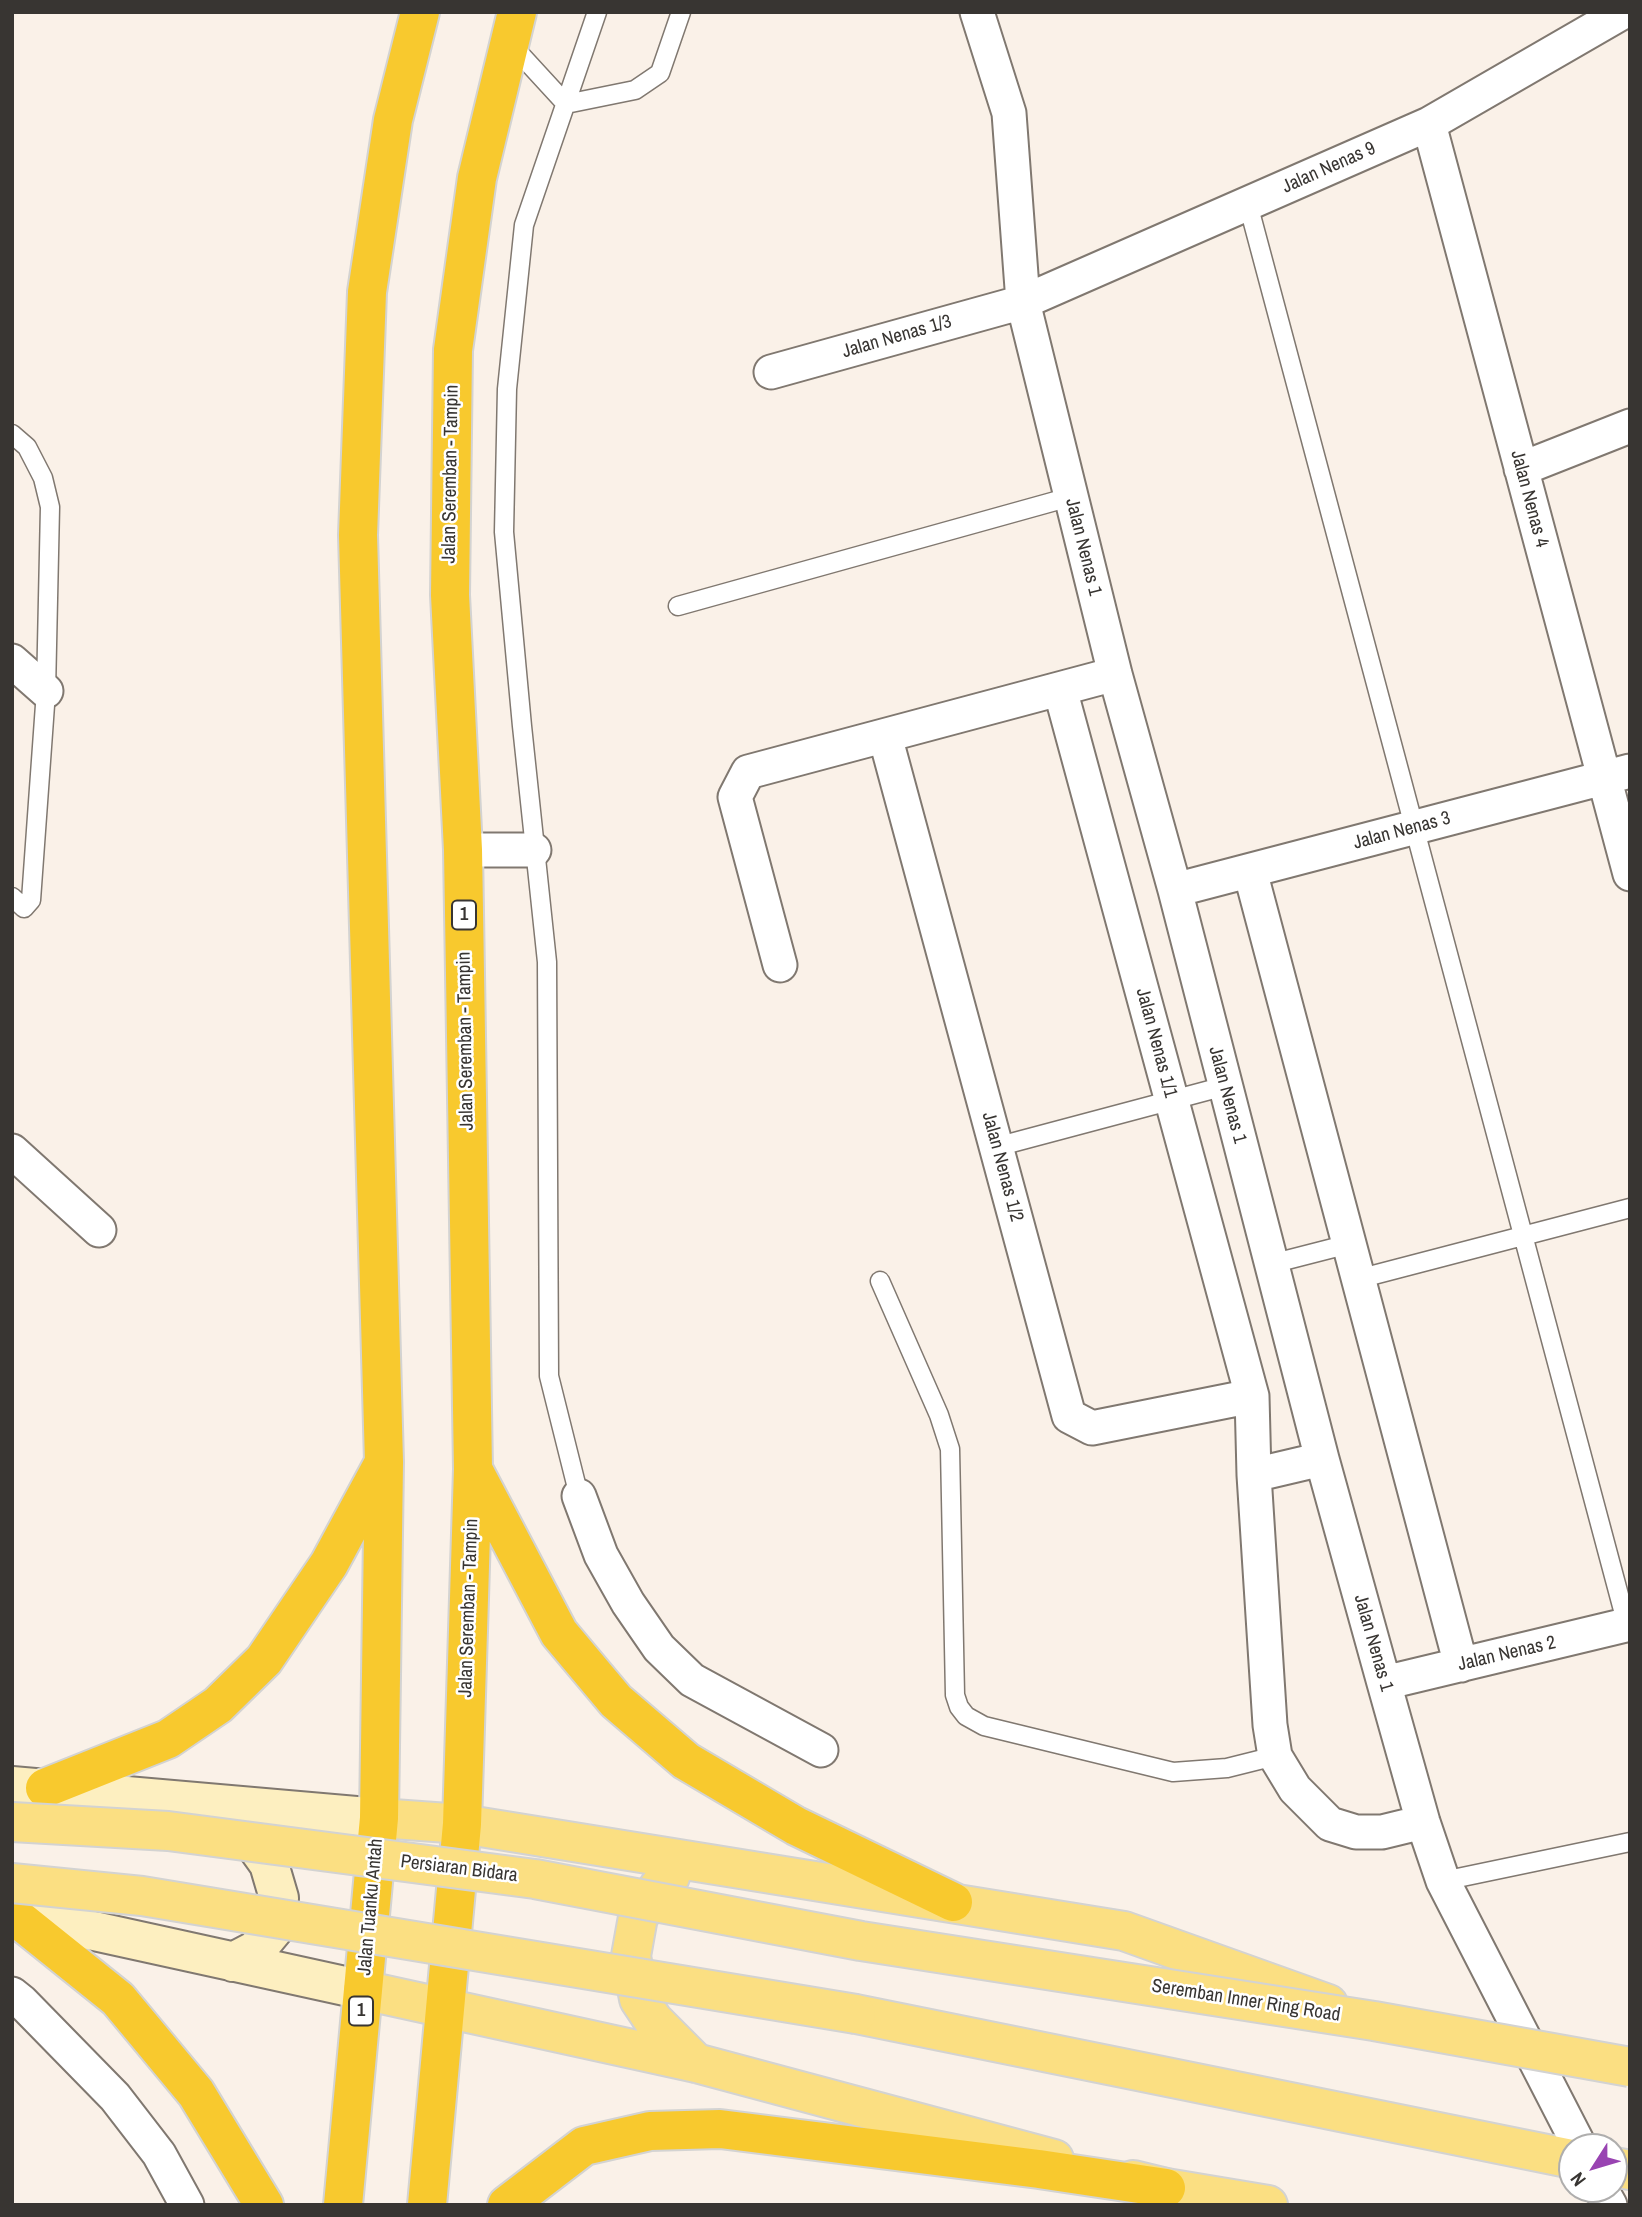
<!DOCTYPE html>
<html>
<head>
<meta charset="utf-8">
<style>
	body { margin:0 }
	#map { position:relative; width:1642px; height:2217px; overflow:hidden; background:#faf1e8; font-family:"Archivo Narrow",sans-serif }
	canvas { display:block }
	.frame { position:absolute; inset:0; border:14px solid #383532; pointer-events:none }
	.north { position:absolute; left:1558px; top:2133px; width:70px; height:70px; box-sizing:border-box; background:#fff; border:2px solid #afaead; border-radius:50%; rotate:233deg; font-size:19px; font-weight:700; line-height:28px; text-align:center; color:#383532 }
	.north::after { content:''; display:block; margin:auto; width:24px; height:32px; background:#9944b2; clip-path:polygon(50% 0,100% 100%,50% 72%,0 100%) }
</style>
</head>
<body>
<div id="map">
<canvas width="1642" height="2217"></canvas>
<div class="frame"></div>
<div class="north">N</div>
</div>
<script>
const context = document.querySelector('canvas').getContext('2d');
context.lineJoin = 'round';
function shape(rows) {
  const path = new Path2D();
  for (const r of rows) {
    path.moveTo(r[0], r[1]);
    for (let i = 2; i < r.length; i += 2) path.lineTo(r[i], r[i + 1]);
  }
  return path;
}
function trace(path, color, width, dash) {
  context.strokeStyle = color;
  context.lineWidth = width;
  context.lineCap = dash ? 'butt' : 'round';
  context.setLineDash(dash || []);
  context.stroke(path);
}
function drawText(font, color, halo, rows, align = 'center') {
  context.font = font + ' "Archivo Narrow",sans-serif';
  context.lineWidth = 5;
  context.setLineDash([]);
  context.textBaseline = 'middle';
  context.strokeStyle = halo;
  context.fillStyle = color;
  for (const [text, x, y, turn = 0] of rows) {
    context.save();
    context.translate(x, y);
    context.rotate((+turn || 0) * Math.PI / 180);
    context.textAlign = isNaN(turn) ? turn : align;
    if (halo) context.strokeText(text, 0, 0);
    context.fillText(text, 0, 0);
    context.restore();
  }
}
const lane = shape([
	[509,42,566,104,635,90,660,73,681,12],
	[1248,204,1627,1625],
	[12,434,27,447,43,478,50,507,46,691,31,900,24,908,12,897],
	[678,606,1070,497],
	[996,1147,1225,1086],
	[1271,1264,1349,1244],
	[1358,1279,1630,1208],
	[880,1281,939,1415,950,1449,955,1695,959,1707,966,1716,984,1726,1173,1772,1227,1768,1275,1756],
	[579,1496,549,1376,547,962,522,726,504,532,507,389,524,225,597,12],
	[1443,1881,1630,1842]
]);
const street = shape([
	[977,12,1009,113,1023,302,1115,674,1175,890,1322,1459,1384,1683,1423,1822,1443,1881,1580,2147],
	[1429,124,1630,874],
	[771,372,1023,302,1429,124,1623,12],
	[1521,469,1630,426],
	[12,661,46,691],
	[1060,689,1252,1396,1254,1475,1270,1725,1275,1756,1295,1789,1330,1824,1356,1832,1382,1832,1423,1822],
	[885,736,1069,1416,1092,1428,1252,1396],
	[463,850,534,850],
	[1250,871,1461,1665],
	[1175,890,1630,771],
	[780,965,735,797,748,772,1115,674],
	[12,1151,99,1230],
	[1254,1475,1322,1459],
	[579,1496,601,1555,628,1603,659,1648,692,1680,821,1750],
	[1384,1683,1630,1624],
	[12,1994,22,2002,115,2097,159,2154,187,2205],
	[1601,2189,1610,2205]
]);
const secondary = shape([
	[12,1786,379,1818],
	[12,1913,363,1990],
	[233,1962,256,1950,276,1926,279,1898,269,1864,239,1822]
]);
const primary = shape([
	[379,1818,462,1824,1124,1931,1328,2004],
	[670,1877,663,1881,638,1917,631,1956,639,1999,653,2020,696,2063],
	[363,1990,696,2063,1054,2159],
	[856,2014,1572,2159],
	[1614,2167,1630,2170],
	[1133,2180,1166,2188,1268,2205]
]);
const highway = shape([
	[474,1471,559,1633,616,1701,686,1761,796,1826,953,1902],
	[45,1788,168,1739,218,1705,264,1660,329,1564,382,1466],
	[12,1914,118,1999,196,2093,264,2205],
	[343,2205,379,1818,384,1462,358,535,367,292,393,120,420,12],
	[427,2205,462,1824,473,1469,463,850,450,595,453,350,477,178,517,12],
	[507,2205,584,2146,650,2131,720,2129,1039,2169,1166,2188]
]);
trace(lane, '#807870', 21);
trace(street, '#807870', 37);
trace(secondary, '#807870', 42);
trace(primary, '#d3d3d2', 42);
trace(highway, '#d3d3d2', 42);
trace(lane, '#fff', 18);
trace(street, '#fff', 33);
trace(secondary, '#fdefc0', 38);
trace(primary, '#fbdf82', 38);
trace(highway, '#f8c92e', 38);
const primaryBridge = shape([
	[12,1822,168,1831,535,1879,861,1941,1374,2021,1630,2067],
	[12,1883,142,1896,856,2014]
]);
trace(primaryBridge, '#d3d3d2', 42, []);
trace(primaryBridge, '#fbdf82', 38);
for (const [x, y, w] of [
	[464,915,24],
	[361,2011,24]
]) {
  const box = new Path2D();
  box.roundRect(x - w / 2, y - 14.5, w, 29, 5);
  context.fillStyle = '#fff';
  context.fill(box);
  trace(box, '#383532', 2);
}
drawText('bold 18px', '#383532', null, [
	["1",464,915],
	["1",361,2011]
]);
drawText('19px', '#383532', '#fff', [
	["Jalan Nenas 9",1329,168,-24],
	["Jalan Nenas 1/3",897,337,-16],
	["Jalan Seremban - Tampin",451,474,-89],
	["Jalan Nenas 4",1529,499,75],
	["Jalan Nenas 1",1083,547,76],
	["Jalan Nenas 3",1402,831,-15],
	["Jalan Seremban - Tampin",466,1041,-91],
	["Jalan Nenas 1/1",1156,1043,75],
	["Jalan Nenas 1",1227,1095,75],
	["Jalan Nenas 1/2",1002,1167,75],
	["Jalan Seremban - Tampin",469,1608,-88],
	["Jalan Nenas 1",1373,1643,74],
	["Jalan Nenas 2",1507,1654,-13],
	["Persiaran Bidara",459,1869,7],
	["Jalan Tuanku Antah",371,1907,-85],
	["Seremban Inner Ring Road",1246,2001,9]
]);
</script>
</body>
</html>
